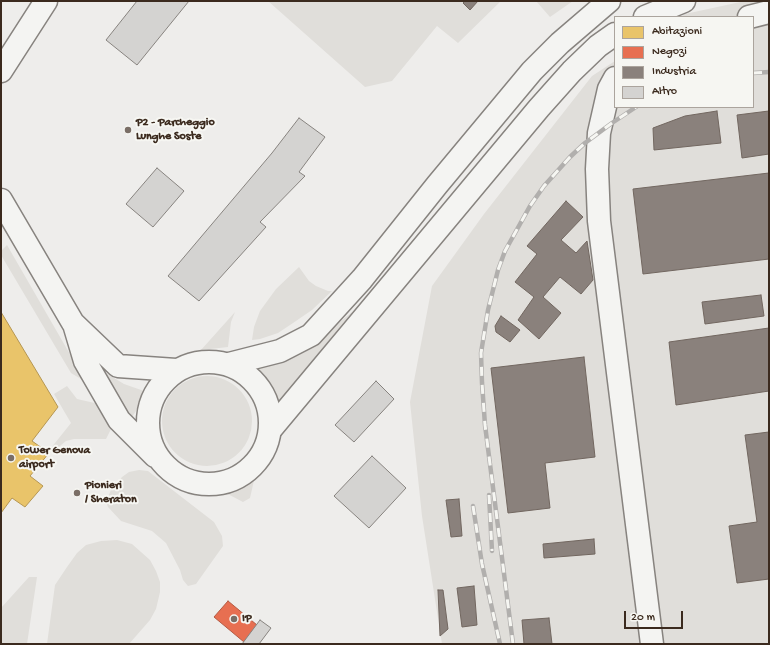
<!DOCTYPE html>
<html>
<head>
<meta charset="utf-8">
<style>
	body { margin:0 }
	#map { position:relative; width:770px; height:645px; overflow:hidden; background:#eeedeb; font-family:"Gochi Hand",sans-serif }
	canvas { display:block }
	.frame { position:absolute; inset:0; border:2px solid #3b2a1e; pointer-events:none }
	.legend { position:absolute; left:614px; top:16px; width:140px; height:92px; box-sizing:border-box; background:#f6f6f2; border:1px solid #aba49d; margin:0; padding:5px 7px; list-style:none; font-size:12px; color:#3b2a1e }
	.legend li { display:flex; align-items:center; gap:8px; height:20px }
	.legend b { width:20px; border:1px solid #aba49d }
	.scale { position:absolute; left:624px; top:611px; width:59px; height:18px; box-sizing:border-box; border:2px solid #3b2a1e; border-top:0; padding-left:5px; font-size:12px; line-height:14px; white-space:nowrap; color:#3b2a1e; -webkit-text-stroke:3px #f6f6f2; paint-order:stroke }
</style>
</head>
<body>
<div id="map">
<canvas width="770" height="645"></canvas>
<div class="frame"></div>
<ul class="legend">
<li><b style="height:11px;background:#e9c46a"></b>Abitazioni</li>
<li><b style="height:11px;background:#e76f51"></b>Negozi</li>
<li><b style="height:11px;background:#8a817c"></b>Industria</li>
<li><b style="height:11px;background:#d4d3d1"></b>Altro</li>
</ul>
<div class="scale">20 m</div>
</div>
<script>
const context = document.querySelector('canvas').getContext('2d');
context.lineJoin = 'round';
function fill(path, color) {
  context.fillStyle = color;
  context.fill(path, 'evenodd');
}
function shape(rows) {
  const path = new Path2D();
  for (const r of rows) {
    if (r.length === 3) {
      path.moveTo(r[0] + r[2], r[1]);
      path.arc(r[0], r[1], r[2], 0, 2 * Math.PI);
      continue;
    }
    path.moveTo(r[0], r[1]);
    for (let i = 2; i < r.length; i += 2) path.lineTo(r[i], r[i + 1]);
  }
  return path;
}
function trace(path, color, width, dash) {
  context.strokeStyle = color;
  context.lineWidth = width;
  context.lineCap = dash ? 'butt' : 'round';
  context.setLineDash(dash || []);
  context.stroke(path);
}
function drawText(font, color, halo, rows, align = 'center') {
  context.font = font + ' "Gochi Hand",sans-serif';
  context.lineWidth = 4;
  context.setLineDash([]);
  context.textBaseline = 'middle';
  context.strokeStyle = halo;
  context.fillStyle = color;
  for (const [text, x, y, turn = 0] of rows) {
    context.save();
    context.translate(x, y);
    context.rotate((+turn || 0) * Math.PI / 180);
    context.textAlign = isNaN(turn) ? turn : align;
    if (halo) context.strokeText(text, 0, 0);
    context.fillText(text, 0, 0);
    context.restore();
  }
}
fill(shape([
	[268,1,501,1,458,43,437,26,392,81,365,87],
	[536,1,573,1,550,17],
	[745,1,769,1,769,644,442,644,422,516,410,402,432,286,484,214,592,76,615,61,615,107,753,107,753,17,680,17,685,14],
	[7,245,86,382,71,373,1,255,1,251],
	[299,267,309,281,316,286,328,291,332,291,312,310,293,323,278,333,260,339,252,340,254,327,260,311,276,289],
	[353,311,309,365,280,404,258,368,321,338],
	[235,312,231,322,228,347,201,350],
	[101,370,124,384,144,391,136,411,132,417,116,395],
	[207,421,45],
	[67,386,77,399,99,404,111,429,106,439,74,439,66,441,55,450,51,448,71,423,54,394],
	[139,470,148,471,214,522,222,536,223,546,196,584,188,586,183,580,180,570,166,543,152,531,121,521,108,507,106,501,111,490,122,477,129,472],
	[255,476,250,498,243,502,224,492,244,484],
	[117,540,132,544,150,560,156,571,160,582,160,592,156,609,150,620,129,644,47,644,55,585,67,567,77,553,86,545,101,541],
	[29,577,37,577,27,644,1,644,1,608]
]), '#e0deda');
const homes = shape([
	[1,312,58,407,32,441,49,453,30,476,43,486,25,507,12,498,1,513,1,312]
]);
fill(homes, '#e9c46a');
trace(homes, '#b59653', 1);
const shops = shape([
	[228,601,257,625,244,642,214,617,228,601]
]);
fill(shops, '#e76f51');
trace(shops, '#b35a42', 1);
const industry = shape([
	[465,1,478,1,470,10,463,3,465,1],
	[717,111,721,143,654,150,653,128,685,116,717,111],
	[769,111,769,154,742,158,737,115,769,111],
	[769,173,769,259,643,274,633,189,769,173],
	[566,201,583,217,561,240,576,253,587,241,593,280,581,294,560,277,543,297,561,313,539,339,518,320,534,297,515,282,537,254,527,246,566,201],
	[761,295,764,316,705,324,702,302,761,295],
	[501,316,520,330,510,342,496,332,495,326,501,316],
	[769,328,769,391,676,405,669,342,769,328],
	[584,357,595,457,545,463,550,508,508,513,491,368,584,357],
	[769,432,769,579,737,583,729,526,757,522,745,435,769,432],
	[459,499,462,536,451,537,446,500,459,499],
	[594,539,595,554,544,558,543,544,594,539],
	[474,586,477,625,462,627,457,588,474,586],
	[438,590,443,590,448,629,440,636,438,590],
	[549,618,552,644,524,644,522,620,549,618]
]);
fill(industry, '#8a817c');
trace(industry, '#726760', 1);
const building = shape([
	[137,1,189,1,137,65,106,40,137,1],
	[299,118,325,137,299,172,305,176,260,222,266,227,199,301,168,276,272,153,299,118],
	[157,168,184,191,153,227,126,204,157,168],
	[376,381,394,399,354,442,335,425,376,381],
	[372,456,406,488,369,528,334,496,372,456],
	[260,620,271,628,259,644,242,644,260,620]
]);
fill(building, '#d4d3d1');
trace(building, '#87837f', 1);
const minor = shape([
	[749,17,769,12],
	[615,78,609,89,599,133,597,169,599,221,652,644]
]);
const tertiary = shape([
	[1,71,46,1],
	[1,200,73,323,118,366,176,370],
	[74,324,85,361,119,420,155,456],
	[209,423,61]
]);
const trunk = shape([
	[645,17,684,1],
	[229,364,280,351,311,335,362,279,437,185,532,71,560,43,609,1],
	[271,429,539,108,572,71,598,46,615,34]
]);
trace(minor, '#87837f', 25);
trace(tertiary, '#87837f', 25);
trace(trunk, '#87837f', 25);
trace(minor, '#f4f4f2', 22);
trace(tertiary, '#f4f4f2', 22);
trace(trunk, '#f4f4f2', 22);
const rail = shape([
	[753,73,769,72],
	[489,495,492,551],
	[473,506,482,564,500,644],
	[513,644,485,425,482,383,481,353,488,310,498,270,505,251,530,206,544,186,570,157,585,143,612,123,636,107]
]);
trace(rail, '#b1afad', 4.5);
trace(rail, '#f6f6f2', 3, [9]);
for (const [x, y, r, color] of [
	[128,130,4,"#7a6e66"],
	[11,458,4,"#7a6e66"],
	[77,493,4,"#7a6e66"],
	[234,619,4,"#7a6e66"]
]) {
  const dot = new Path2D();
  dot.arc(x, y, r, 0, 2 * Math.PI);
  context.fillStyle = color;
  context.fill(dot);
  trace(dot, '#f6f6f2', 1.5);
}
drawText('bold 12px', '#3b2a1e', '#f6f6f2', [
	["P2 - Parcheggio",136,123],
	["Lunghe Soste",136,137],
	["Tower Genova",19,451],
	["airport",19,465],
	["Pionieri",85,486],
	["/ Sheraton",85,500],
	["IP",242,619]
], 'left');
</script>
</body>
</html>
